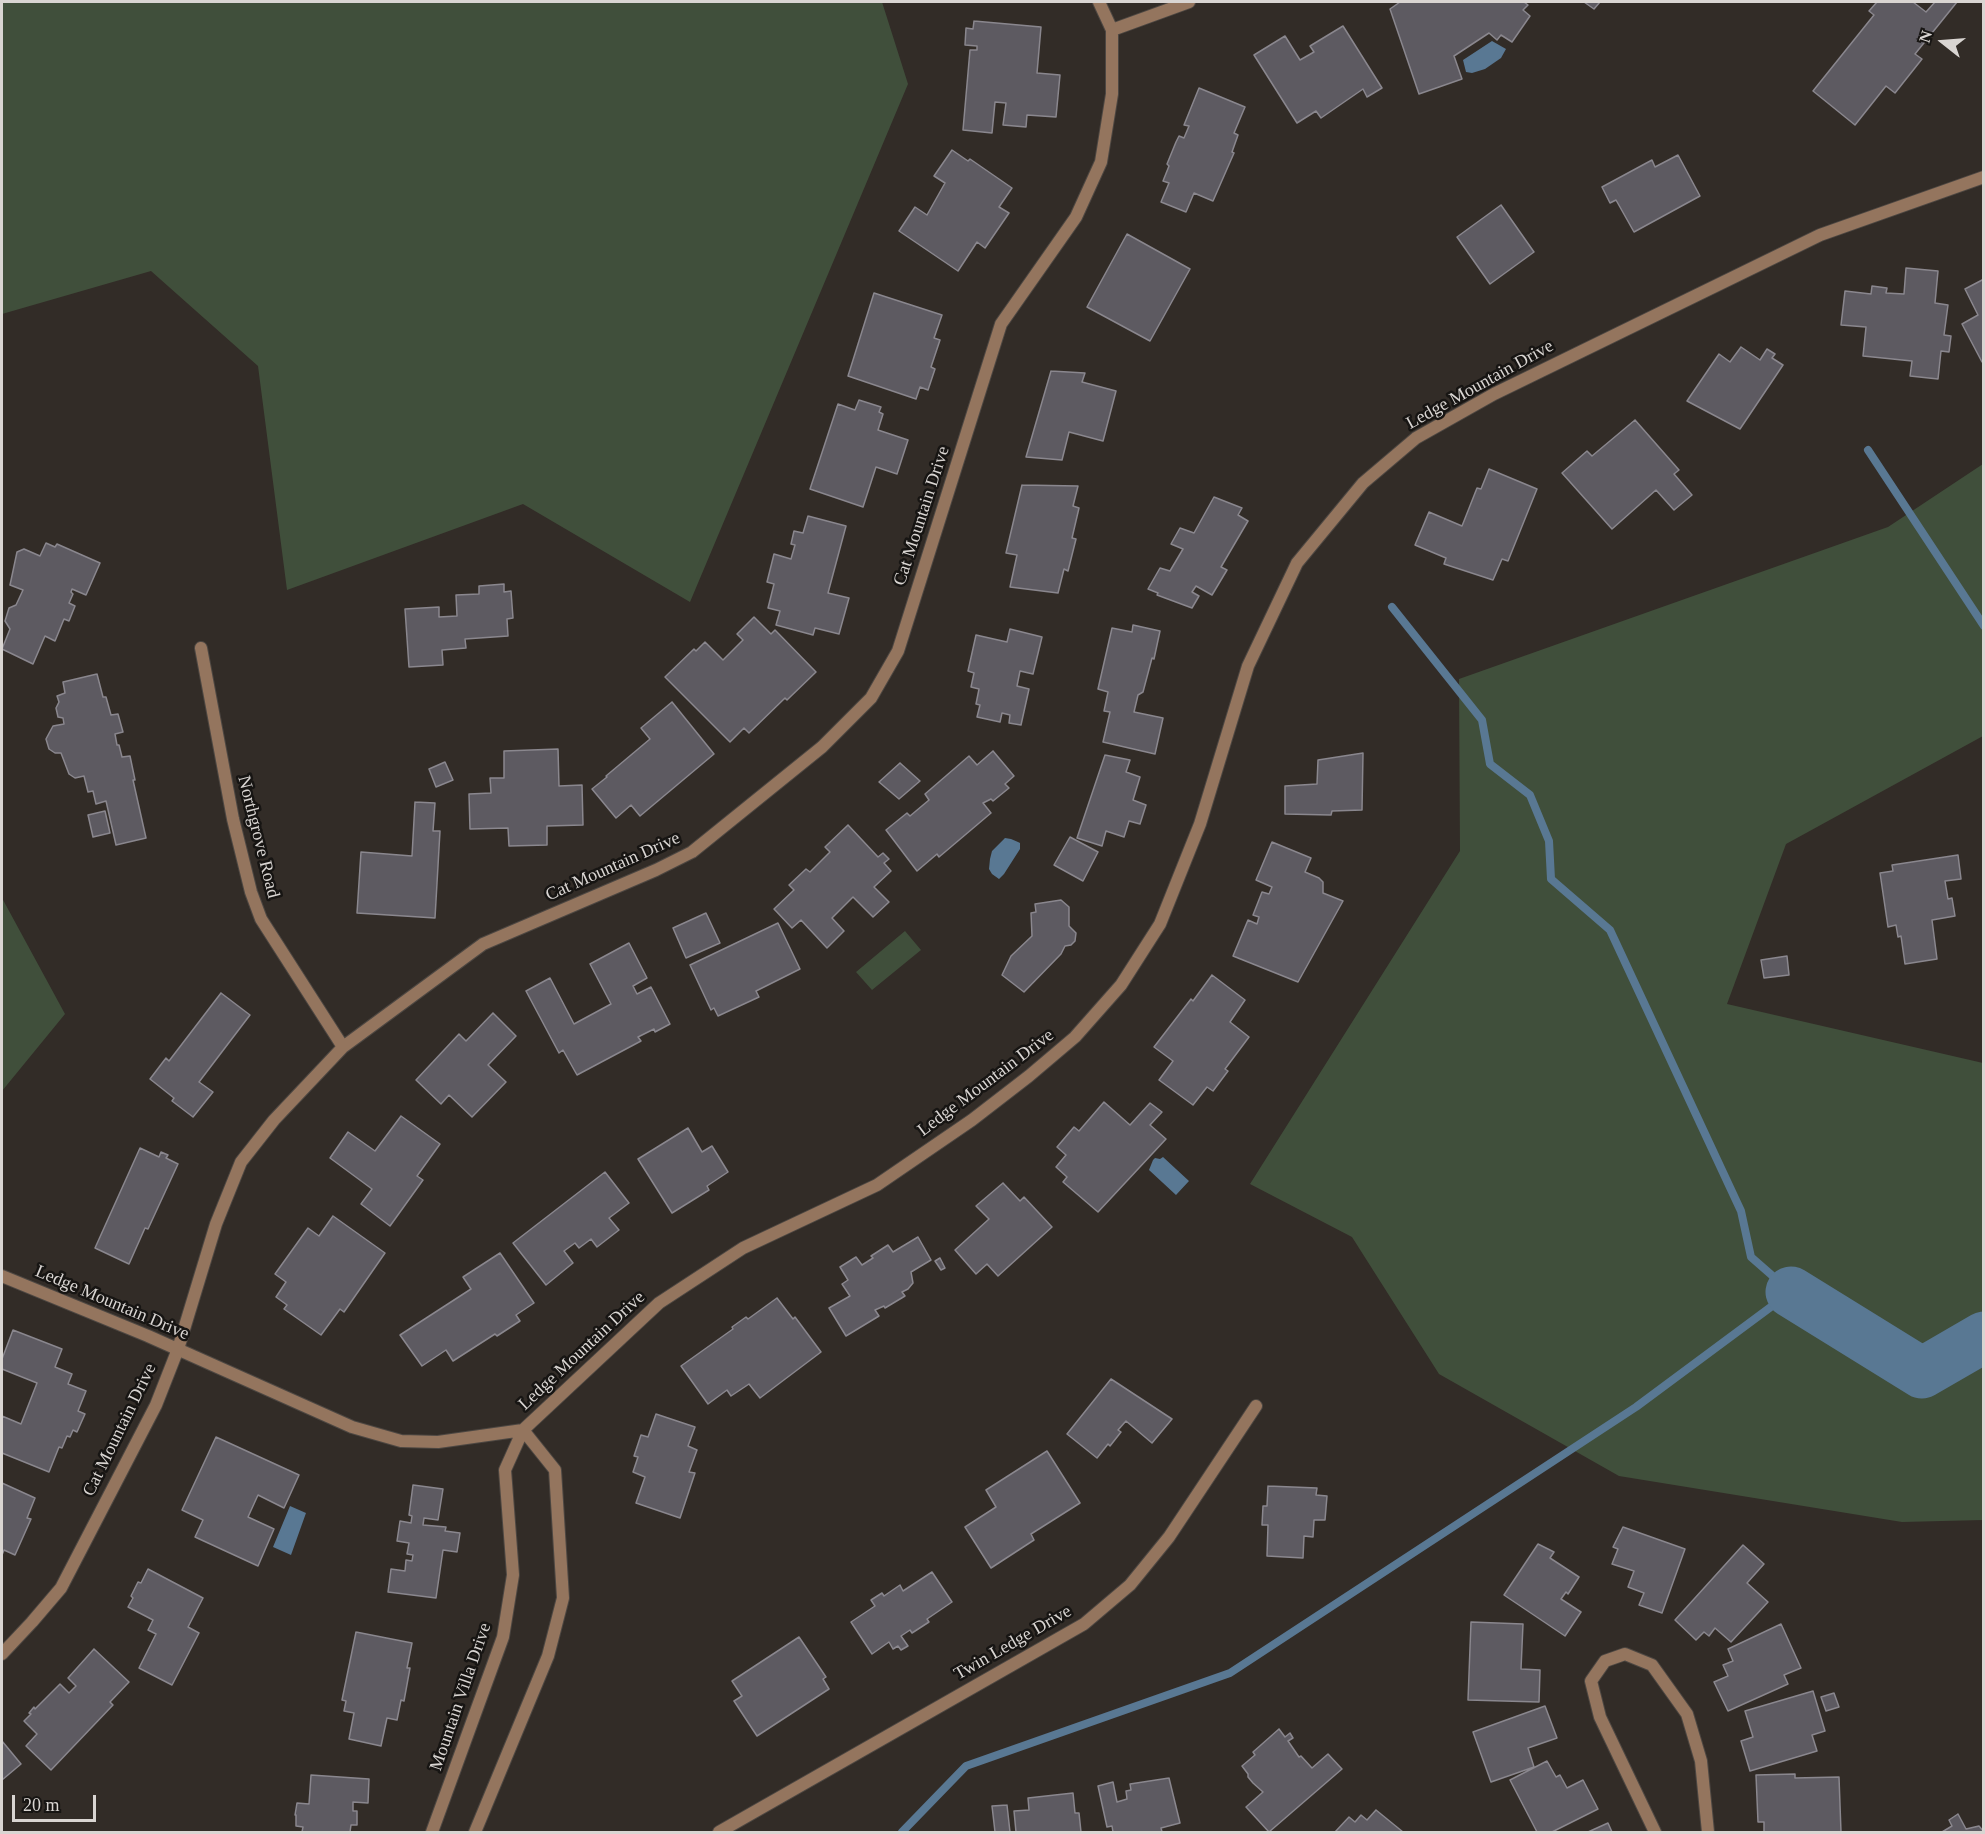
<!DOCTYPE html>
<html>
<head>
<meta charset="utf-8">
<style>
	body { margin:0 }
	#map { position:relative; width:1985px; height:1834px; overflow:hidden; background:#322c27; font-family:Georgia,serif }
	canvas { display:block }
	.frame { position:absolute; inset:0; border:3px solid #d9d5d2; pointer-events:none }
	.north { position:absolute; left:1913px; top:12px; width:60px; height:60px; -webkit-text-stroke:4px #171513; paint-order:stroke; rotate:287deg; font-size:16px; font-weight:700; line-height:24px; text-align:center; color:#d9d5d2 }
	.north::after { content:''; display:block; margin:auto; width:21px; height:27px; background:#d9d5d2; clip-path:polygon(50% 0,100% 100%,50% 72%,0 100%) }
	.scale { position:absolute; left:12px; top:1795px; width:84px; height:27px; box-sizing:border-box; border:3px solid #d9d5d2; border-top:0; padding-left:8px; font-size:18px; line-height:21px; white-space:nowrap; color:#d9d5d2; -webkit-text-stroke:4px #171513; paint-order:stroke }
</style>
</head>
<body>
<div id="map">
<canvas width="1985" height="1834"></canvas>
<div class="frame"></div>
<div class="north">N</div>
<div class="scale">20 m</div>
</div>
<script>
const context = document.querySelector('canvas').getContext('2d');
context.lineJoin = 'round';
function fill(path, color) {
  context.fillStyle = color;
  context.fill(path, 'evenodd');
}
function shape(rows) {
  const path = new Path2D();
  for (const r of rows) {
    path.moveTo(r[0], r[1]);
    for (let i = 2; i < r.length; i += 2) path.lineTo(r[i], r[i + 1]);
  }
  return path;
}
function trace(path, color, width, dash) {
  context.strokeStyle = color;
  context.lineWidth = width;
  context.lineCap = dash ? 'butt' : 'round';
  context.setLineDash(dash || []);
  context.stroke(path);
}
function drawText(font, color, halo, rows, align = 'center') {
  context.font = font + ' Georgia,serif';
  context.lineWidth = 5;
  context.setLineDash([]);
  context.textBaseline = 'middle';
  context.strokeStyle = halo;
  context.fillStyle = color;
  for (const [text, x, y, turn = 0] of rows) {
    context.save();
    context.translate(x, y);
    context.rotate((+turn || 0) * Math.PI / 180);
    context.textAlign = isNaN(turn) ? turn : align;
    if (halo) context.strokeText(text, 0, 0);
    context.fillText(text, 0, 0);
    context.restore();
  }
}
fill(shape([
	[2,2,882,2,908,84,690,602,523,504,287,590,258,366,151,271,2,314],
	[1983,464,1983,736,1786,844,1727,1004,1983,1063,1983,1520,1902,1522,1619,1476,1439,1374,1352,1237,1250,1184,1460,851,1459,679,1888,527],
	[2,898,65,1014,2,1091],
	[905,931,921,950,872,990,856,972]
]), '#404f3b');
fill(shape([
	[1492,41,1506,49,1501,58,1485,69,1472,73,1466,72,1463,60],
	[1005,838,1011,839,1018,842,1020,843,1020,849,1004,874,999,879,992,874,989,869,990,859,992,851],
	[1163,1157,1189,1181,1176,1195,1149,1170,1153,1160,1155,1158,1160,1159],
	[290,1506,306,1513,291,1555,273,1547]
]), '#597893');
trace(shape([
	[1868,450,1984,626],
	[902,1832,966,1766,1230,1673,1636,1407,1791,1292,1751,1257,1741,1211,1610,930,1551,879,1549,841,1530,795,1490,764,1482,720,1392,607]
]), '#597893', 8);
trace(shape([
	[1791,1292,1922,1373,1984,1337]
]), '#597893', 51);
const building = shape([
	[1400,2,1524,2,1528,5,1523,10,1530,16,1512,42,1501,35,1497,40,1489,33,1454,56,1462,79,1419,94,1390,9,1400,2],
	[1584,2,1600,2,1594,9,1584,2],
	[1877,2,1913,2,1926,12,1935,2,1957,2,1915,54,1922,59,1895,93,1886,86,1855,125,1813,91,1874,15,1869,11,1877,2],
	[974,21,1041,27,1037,73,1060,75,1056,117,1027,115,1026,127,1003,125,1006,103,995,102,992,133,963,130,970,50,977,50,977,46,965,45,966,28,973,29,974,21],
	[1343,26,1382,88,1367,97,1363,89,1321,118,1316,111,1297,123,1254,55,1285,36,1300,60,1314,52,1310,46,1343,26],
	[1199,88,1245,107,1234,133,1238,135,1232,152,1234,153,1213,201,1194,193,1186,212,1161,202,1169,183,1163,181,1169,166,1167,164,1176,142,1179,136,1184,138,1189,126,1184,125,1199,88],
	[952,150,968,161,970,159,1012,188,999,207,1009,213,985,248,977,242,958,271,899,231,915,207,927,215,945,183,934,176,952,150],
	[1678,155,1700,196,1634,232,1616,200,1610,203,1602,187,1652,160,1655,167,1678,155],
	[1501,205,1534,252,1490,284,1457,237,1501,205],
	[1127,234,1190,269,1150,341,1087,307,1127,234],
	[1906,268,1938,271,1935,303,1948,305,1944,335,1951,336,1949,352,1941,351,1938,379,1910,376,1912,361,1863,356,1866,327,1841,325,1845,291,1871,294,1872,286,1887,288,1886,293,1904,294,1906,268],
	[1984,279,1984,362,1982,362,1962,324,1978,315,1965,289,1984,279],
	[874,293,942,315,934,338,940,340,931,367,935,369,928,390,920,387,916,399,848,376,874,293],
	[1741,347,1760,360,1767,349,1775,354,1772,358,1783,365,1740,429,1687,401,1719,354,1730,362,1741,347],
	[1051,371,1085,373,1082,382,1116,391,1103,441,1069,432,1062,460,1026,457,1051,371],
	[859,400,881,407,879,412,883,414,878,430,908,440,897,474,876,467,863,507,810,489,838,404,855,410,859,400],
	[1635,420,1679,470,1674,474,1692,495,1674,510,1656,490,1612,529,1562,473,1587,451,1592,456,1635,420],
	[1489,469,1537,489,1508,561,1502,559,1493,580,1444,564,1446,558,1415,545,1429,512,1462,526,1477,488,1481,489,1489,469],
	[1022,485,1078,486,1073,506,1079,508,1072,538,1076,539,1068,571,1064,569,1058,593,1010,587,1017,555,1006,553,1022,485],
	[1214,497,1242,508,1238,515,1248,521,1221,567,1227,570,1212,595,1196,586,1192,592,1199,596,1192,608,1157,595,1158,593,1148,589,1160,568,1170,571,1183,549,1171,544,1180,528,1194,533,1214,497],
	[808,516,846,526,828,593,849,598,839,634,815,628,813,635,776,625,780,611,768,608,774,584,767,582,774,554,791,559,795,545,791,544,794,531,803,533,808,516],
	[46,543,55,547,57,544,100,563,86,595,72,589,71,592,73,594,69,603,75,606,69,621,64,619,55,641,45,636,33,664,2,649,10,629,5,621,9,608,16,605,23,590,10,585,17,552,24,549,40,556,46,543],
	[504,584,504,592,511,591,513,618,507,619,508,636,465,639,466,648,442,650,443,665,409,667,405,609,439,607,439,617,457,616,456,595,479,594,479,586,504,584],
	[754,617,771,634,775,630,816,672,787,700,785,698,749,733,744,728,730,742,665,677,694,649,696,651,705,642,723,660,743,640,737,634,754,617],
	[1133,625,1160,631,1154,659,1152,658,1143,692,1138,695,1134,712,1163,718,1155,754,1103,742,1110,712,1104,711,1108,692,1098,689,1112,628,1132,632,1133,625],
	[1010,629,1042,637,1033,674,1020,671,1017,686,1029,689,1021,725,1009,723,1010,715,1002,713,1000,722,977,717,980,705,976,704,979,689,971,687,974,673,968,671,976,635,1007,642,1010,629],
	[97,674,103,697,106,697,111,715,118,714,123,732,115,734,117,745,119,745,122,757,130,756,135,780,133,780,146,838,116,845,106,801,96,804,93,791,88,792,84,776,75,778,69,774,61,753,55,753,49,749,46,739,53,726,64,724,63,718,58,717,56,708,59,702,57,696,65,693,63,682,97,674],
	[672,702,714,754,640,816,631,805,616,818,592,789,607,777,606,776,650,739,641,728,672,702],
	[558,749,559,786,582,785,583,825,547,826,547,845,509,846,508,828,470,829,469,794,491,793,490,778,504,778,504,751,558,749],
	[993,751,1014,776,1005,784,1009,788,993,801,991,799,983,803,991,813,939,857,937,854,917,871,886,830,907,813,910,816,929,800,925,794,969,756,977,765,993,751],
	[1363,753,1362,810,1332,811,1331,815,1285,814,1285,786,1317,784,1318,760,1363,753],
	[1105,755,1130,760,1126,772,1140,777,1133,800,1146,805,1140,824,1129,821,1124,837,1106,831,1102,846,1077,838,1105,755],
	[445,762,453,780,436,787,429,769,445,762],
	[900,763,920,781,899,799,879,782,900,763],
	[415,802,435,803,433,831,440,831,435,918,357,913,361,852,412,856,415,802],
	[105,811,110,833,93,837,88,815,105,811],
	[848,825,878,857,883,853,889,859,884,863,891,871,874,887,889,902,873,917,853,897,832,918,844,931,827,948,801,920,792,928,774,909,794,890,789,885,806,869,810,872,830,852,825,847,848,825],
	[1070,837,1098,852,1083,881,1054,865,1070,837],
	[1272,842,1311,858,1305,872,1319,878,1323,882,1323,893,1343,901,1298,982,1233,956,1248,920,1257,924,1259,917,1253,915,1262,892,1269,894,1272,887,1256,880,1272,842],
	[1958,855,1961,879,1945,881,1948,899,1952,898,1955,916,1932,920,1937,959,1905,964,1901,936,1898,937,1896,925,1888,927,1880,873,1893,871,1892,865,1958,855],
	[1061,900,1069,907,1069,926,1076,933,1075,941,1071,945,1065,946,1061,954,1024,992,1002,975,1011,956,1032,936,1031,913,1036,912,1035,904,1061,900],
	[706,913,720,943,686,958,673,928,706,913],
	[778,923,800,969,756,991,759,997,718,1016,714,1008,711,1010,690,965,778,923],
	[629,943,647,978,633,986,637,994,651,987,670,1024,655,1032,654,1029,638,1037,641,1041,577,1075,563,1050,559,1053,526,991,550,978,574,1024,611,1004,590,964,629,943],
	[1787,956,1789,975,1764,978,1761,960,1787,956],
	[1212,975,1245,1000,1230,1022,1249,1037,1225,1069,1228,1071,1213,1091,1207,1087,1193,1105,1159,1080,1173,1061,1154,1047,1191,999,1193,1001,1212,975],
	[221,993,250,1015,199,1082,213,1092,193,1117,172,1101,174,1098,150,1079,166,1058,169,1061,221,993],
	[493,1013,516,1036,488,1065,506,1082,472,1117,449,1095,441,1104,416,1080,459,1034,466,1041,493,1013],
	[1104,1102,1130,1125,1150,1103,1162,1112,1150,1125,1166,1139,1098,1212,1063,1182,1067,1177,1056,1167,1066,1155,1057,1147,1074,1127,1079,1131,1104,1102],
	[401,1116,440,1144,417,1176,423,1180,390,1226,361,1204,372,1189,330,1158,348,1132,375,1151,401,1116],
	[688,1128,702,1152,712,1146,728,1172,707,1186,709,1190,672,1213,638,1159,688,1128],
	[140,1148,159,1157,161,1152,168,1155,166,1158,178,1164,148,1229,145,1228,129,1264,95,1248,140,1148],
	[605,1172,629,1203,609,1218,619,1230,597,1247,591,1239,579,1248,575,1243,564,1251,573,1263,546,1285,513,1243,605,1172],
	[1003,1183,1020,1201,1024,1197,1052,1227,998,1276,987,1264,976,1274,955,1250,989,1219,976,1206,1003,1183],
	[333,1216,385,1253,344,1312,340,1309,321,1335,284,1309,287,1305,276,1297,286,1282,275,1274,308,1228,319,1236,333,1216],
	[918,1237,931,1260,911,1272,913,1283,908,1289,902,1292,905,1296,885,1308,884,1306,875,1310,879,1316,846,1336,829,1308,850,1296,842,1284,848,1280,840,1267,856,1257,862,1265,873,1258,871,1256,888,1245,893,1252,918,1237],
	[500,1253,534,1303,516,1315,520,1321,497,1336,495,1334,453,1361,446,1350,422,1366,400,1335,471,1289,463,1277,500,1253],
	[940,1258,945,1268,941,1270,935,1261,940,1258],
	[777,1298,793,1319,795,1317,821,1352,760,1398,749,1384,731,1396,727,1390,708,1404,681,1366,733,1329,732,1327,746,1317,748,1319,777,1298],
	[13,1330,62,1349,55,1367,72,1374,68,1384,86,1391,78,1411,85,1414,77,1432,73,1430,70,1437,67,1436,62,1448,59,1447,49,1472,2,1453,2,1416,21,1424,37,1383,2,1369,2,1359,13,1330],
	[1111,1379,1172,1419,1152,1443,1126,1421,1118,1430,1121,1432,1110,1446,1108,1444,1097,1458,1067,1434,1111,1379],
	[656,1414,695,1427,688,1446,697,1450,689,1472,695,1473,680,1518,636,1503,645,1477,633,1472,638,1457,634,1456,641,1435,648,1437,656,1414],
	[216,1437,299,1475,284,1508,258,1495,248,1517,274,1529,258,1566,195,1537,203,1520,182,1510,216,1437],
	[1047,1451,1080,1503,1031,1534,1034,1540,991,1568,965,1527,996,1507,986,1490,1047,1451],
	[2,1483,35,1498,27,1518,31,1519,15,1555,4,1550,2,1555,2,1483],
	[413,1485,443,1489,438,1520,424,1518,423,1525,446,1527,445,1531,460,1533,457,1552,443,1550,436,1598,388,1592,391,1569,405,1571,406,1560,412,1561,413,1555,407,1554,409,1543,397,1541,400,1521,411,1523,412,1516,409,1515,413,1485],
	[1268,1486,1317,1488,1316,1495,1327,1496,1325,1520,1314,1520,1313,1537,1304,1536,1303,1558,1267,1556,1268,1525,1262,1525,1263,1506,1267,1506,1268,1486],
	[1623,1527,1685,1549,1662,1613,1639,1605,1644,1593,1628,1587,1634,1571,1612,1564,1618,1549,1613,1547,1623,1527],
	[1538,1544,1554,1552,1550,1558,1579,1577,1568,1594,1566,1592,1561,1599,1581,1612,1565,1636,1504,1595,1538,1544],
	[1743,1545,1764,1564,1747,1583,1768,1602,1731,1642,1715,1628,1709,1636,1704,1632,1696,1640,1675,1620,1743,1545],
	[148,1569,203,1598,188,1627,199,1633,172,1685,139,1668,156,1634,148,1630,153,1620,128,1607,133,1598,131,1596,138,1582,141,1583,148,1569],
	[932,1572,952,1602,927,1619,929,1622,912,1633,910,1630,901,1636,908,1646,901,1650,898,1646,893,1649,889,1642,872,1654,851,1622,875,1606,871,1600,882,1593,884,1596,900,1585,903,1591,932,1572],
	[1471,1622,1523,1624,1521,1669,1540,1670,1539,1702,1468,1700,1471,1622],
	[1781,1624,1801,1668,1784,1675,1788,1684,1728,1711,1714,1682,1728,1676,1723,1665,1733,1661,1728,1649,1781,1624],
	[356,1632,412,1643,407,1668,410,1668,404,1701,401,1700,397,1720,387,1718,381,1746,349,1739,354,1713,344,1711,346,1701,342,1700,356,1632],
	[799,1637,826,1677,823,1679,829,1689,757,1736,734,1701,742,1696,732,1681,799,1637],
	[94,1649,129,1682,110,1702,113,1705,51,1770,26,1746,37,1734,24,1721,31,1714,29,1713,34,1707,35,1709,60,1684,69,1693,76,1686,68,1678,94,1649],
	[1813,1691,1825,1731,1812,1735,1817,1751,1750,1771,1741,1741,1753,1737,1745,1711,1813,1691],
	[1834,1693,1839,1707,1826,1711,1821,1697,1834,1693],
	[1545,1706,1557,1738,1528,1748,1534,1767,1491,1782,1473,1732,1545,1706],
	[1279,1729,1285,1737,1290,1733,1293,1738,1288,1741,1299,1757,1301,1756,1312,1768,1328,1754,1342,1769,1269,1832,1246,1807,1263,1792,1253,1783,1248,1777,1248,1774,1242,1766,1255,1755,1253,1752,1279,1729],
	[2,1741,21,1764,2,1780,2,1741],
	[1547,1761,1556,1777,1560,1775,1567,1788,1583,1780,1598,1809,1552,1832,1537,1832,1510,1780,1547,1761],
	[1795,1774,1795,1778,1839,1777,1841,1832,1764,1832,1764,1822,1758,1822,1756,1775,1795,1774],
	[311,1775,369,1779,368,1803,353,1802,353,1811,357,1811,357,1825,351,1825,350,1832,302,1832,303,1827,296,1826,296,1815,295,1815,297,1803,309,1804,311,1775],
	[1169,1778,1180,1823,1161,1828,1162,1832,1113,1832,1112,1826,1107,1827,1098,1786,1113,1782,1117,1802,1127,1799,1126,1791,1131,1790,1130,1784,1169,1778],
	[1073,1793,1075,1813,1079,1813,1081,1832,1016,1832,1014,1811,1029,1810,1028,1798,1073,1793],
	[1007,1805,1010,1832,995,1832,992,1806,1007,1805],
	[1376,1810,1403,1832,1335,1832,1349,1817,1355,1822,1361,1815,1367,1820,1376,1810],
	[1958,1814,1966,1829,1979,1826,1984,1832,1942,1832,1952,1826,1949,1820,1958,1814],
	[1608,1823,1612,1832,1588,1832,1608,1823]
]);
fill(building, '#5d5a61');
trace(building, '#8a878e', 1.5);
const minor = shape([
	[1112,30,1189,2],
	[201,648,233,819,251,892,261,919,343,1047],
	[2,1276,148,1336,352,1427,401,1441,438,1442,523,1430,659,1303,743,1248,877,1185,972,1120,1029,1076,1075,1037,1121,985,1160,924,1200,824,1248,666,1297,563,1363,483,1416,438,1494,394,1820,235,1984,177],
	[2,1654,32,1622,61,1588,156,1405,178,1349,216,1224,241,1162,274,1120,343,1047,483,944,656,870,692,852,822,747,871,698,898,651,1001,324,1076,217,1101,162,1112,94,1112,30,1099,2],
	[432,1832,503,1637,513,1575,505,1470,523,1430,555,1470,563,1598,548,1656,475,1832],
	[719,1832,1084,1624,1130,1585,1169,1537,1256,1406],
	[1655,1832,1600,1717,1591,1681,1605,1661,1625,1654,1652,1665,1687,1714,1701,1761,1708,1832]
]);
trace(minor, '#4d4742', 14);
trace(minor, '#94755e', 12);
drawText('18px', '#d9d5d2', '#171513', [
	["Ledge Mountain Drive",1480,385,-29],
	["Cat Mountain Drive",922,516,-72],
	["Northgrove Road",258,837,76],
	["Cat Mountain Drive",613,867,-24],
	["Ledge Mountain Drive",986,1083,-37],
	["Ledge Mountain Drive",112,1303,23],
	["Ledge Mountain Drive",582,1351,-43],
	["Cat Mountain Drive",120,1430,-64],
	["Twin Ledge Drive",1013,1643,-30],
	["Mountain Villa Drive",461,1697,-71]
]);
</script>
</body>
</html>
